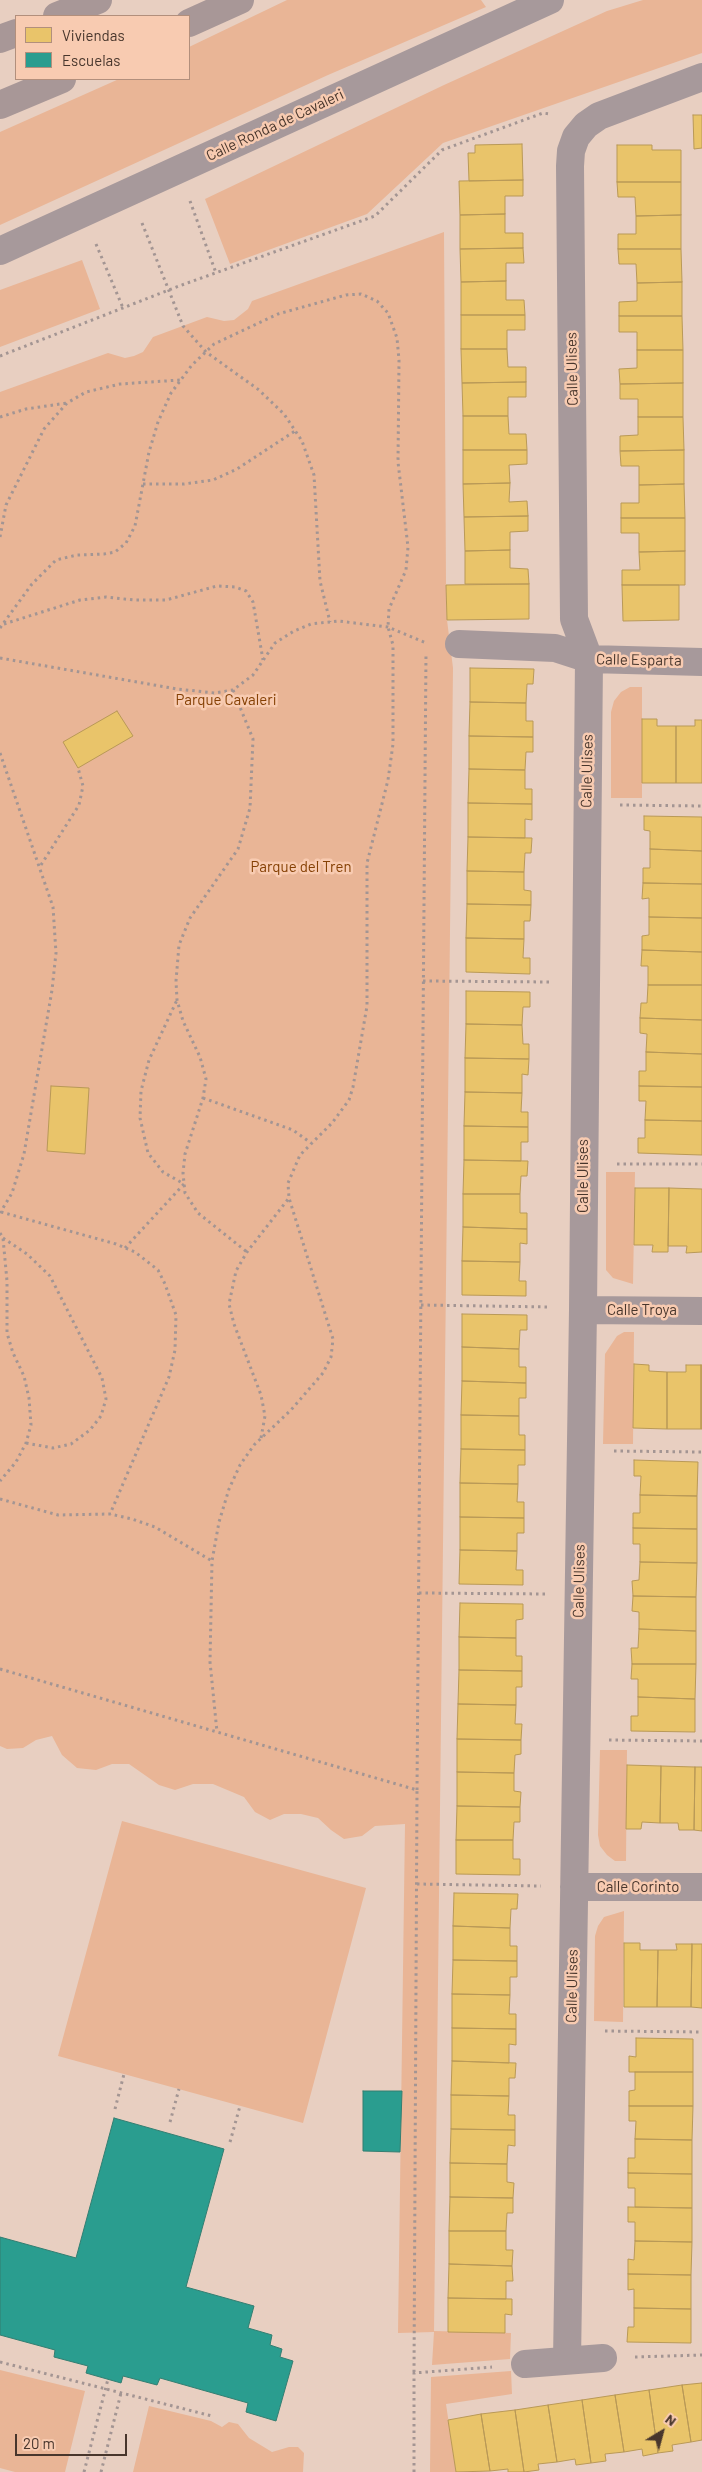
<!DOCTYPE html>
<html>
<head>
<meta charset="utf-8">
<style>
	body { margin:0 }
	#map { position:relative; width:702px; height:2472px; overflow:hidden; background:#e8cfc1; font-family:Barlow,sans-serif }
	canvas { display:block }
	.legend { position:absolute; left:15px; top:15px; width:175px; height:65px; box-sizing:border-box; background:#f8cbb1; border:1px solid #b28f7c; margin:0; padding:6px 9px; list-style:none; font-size:15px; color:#48362c }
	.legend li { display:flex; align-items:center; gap:10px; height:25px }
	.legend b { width:25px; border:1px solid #b28f7c }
	.north { position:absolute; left:637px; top:2407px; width:50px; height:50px; -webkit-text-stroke:4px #f8cbb1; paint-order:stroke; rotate:37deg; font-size:14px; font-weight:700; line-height:20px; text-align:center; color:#48362c }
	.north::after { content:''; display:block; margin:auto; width:18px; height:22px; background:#48362c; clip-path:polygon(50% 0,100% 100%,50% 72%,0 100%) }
	.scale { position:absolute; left:15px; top:2434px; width:112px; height:22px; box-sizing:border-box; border:2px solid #48362c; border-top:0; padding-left:6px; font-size:15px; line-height:18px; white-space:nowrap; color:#48362c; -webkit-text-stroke:4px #f8cbb1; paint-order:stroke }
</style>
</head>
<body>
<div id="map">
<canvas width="702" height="2472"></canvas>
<ul class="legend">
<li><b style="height:14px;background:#e9c46a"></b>Viviendas</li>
<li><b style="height:14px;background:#2a9d8f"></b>Escuelas</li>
</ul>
<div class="north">N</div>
<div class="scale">20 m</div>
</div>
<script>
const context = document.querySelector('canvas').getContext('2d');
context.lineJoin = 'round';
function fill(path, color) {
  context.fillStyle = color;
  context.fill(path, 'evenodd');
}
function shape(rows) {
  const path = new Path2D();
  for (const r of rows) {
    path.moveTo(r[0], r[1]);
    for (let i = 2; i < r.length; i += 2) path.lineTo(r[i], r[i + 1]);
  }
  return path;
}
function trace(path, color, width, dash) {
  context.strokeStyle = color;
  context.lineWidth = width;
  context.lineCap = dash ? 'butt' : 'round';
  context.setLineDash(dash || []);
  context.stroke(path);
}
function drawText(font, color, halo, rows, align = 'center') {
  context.font = font + ' Barlow,sans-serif';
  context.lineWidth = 5;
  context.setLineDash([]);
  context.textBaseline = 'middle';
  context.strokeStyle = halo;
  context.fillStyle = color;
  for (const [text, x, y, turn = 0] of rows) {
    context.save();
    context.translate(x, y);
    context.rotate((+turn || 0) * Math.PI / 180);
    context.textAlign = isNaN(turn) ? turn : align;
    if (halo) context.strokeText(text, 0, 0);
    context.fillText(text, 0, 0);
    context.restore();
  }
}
fill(shape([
	[287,0,481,0,486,7,328,75,0,225,0,132,119,79,189,79,189,47],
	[643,0,702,0,702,53,443,143,367,214,230,264,205,199,444,85,607,11],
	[444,232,446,585,447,620,453,668,434,2331,511,2333,510,2359,432,2365,434,2332,398,2333,405,1824,375,1826,362,1836,344,1839,331,1830,318,1818,301,1814,284,1814,270,1820,255,1812,244,1797,213,1784,193,1784,175,1790,159,1785,129,1764,112,1764,96,1770,77,1768,62,1755,52,1736,36,1740,23,1748,7,1749,0,1746,0,392,108,353,125,358,134,356,143,352,153,337,207,317,224,321,234,320,248,309,252,301],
	[82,260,100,309,0,347,0,290],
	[630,687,642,687,642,798,611,798,611,712,614,701,621,692],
	[606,1172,635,1172,633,1284,613,1278,606,1270],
	[624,1332,634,1332,633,1444,603,1444,605,1354,617,1336],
	[600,1750,627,1750,626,1861,615,1861,607,1855,600,1846,598,1835],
	[122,1821,366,1888,303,2123,58,2056],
	[624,1911,623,2022,594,2021,595,1936,598,1926,604,1917],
	[0,2370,85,2391,65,2472,15,2472,0,2468],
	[511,2371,512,2394,446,2404,456,2472,430,2472,431,2377],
	[149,2406,211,2421,222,2427,229,2422,238,2424,249,2438,272,2452,289,2447,298,2447,304,2453,303,2472,133,2472]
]), '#e9b596');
const homes = shape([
	[693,115,702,115,702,148,694,149,693,115],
	[522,144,523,180,469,181,468,153,475,153,475,145,522,144],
	[617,145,652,145,652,150,681,150,681,182,617,182,617,145],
	[523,180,523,196,505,196,505,214,460,215,459,181,523,180],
	[617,182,681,182,681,215,636,216,635,197,618,197,617,182],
	[505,214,505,233,523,233,523,248,460,249,460,215,505,214],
	[681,215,681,249,618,249,618,234,636,234,636,216,681,215],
	[523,248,524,263,506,263,506,281,461,282,460,249,523,248],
	[618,249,681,249,682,282,637,283,636,264,619,264,618,249],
	[506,281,506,300,524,300,525,315,461,315,461,282,506,281],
	[682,282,682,316,619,316,619,302,637,301,637,283,682,282],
	[461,315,525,315,525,330,507,330,507,349,461,349,461,315],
	[619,316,682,316,683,350,637,350,637,332,619,332,619,316],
	[461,349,507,349,508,367,526,367,526,382,462,383,461,349],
	[637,350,683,350,683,383,620,384,619,369,637,368,637,350],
	[526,382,526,397,508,397,508,416,463,416,462,383,526,382],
	[683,383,683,417,638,417,638,399,620,399,620,384,683,383],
	[463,416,508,416,509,434,526,434,527,450,463,450,463,416],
	[638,417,683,417,684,450,620,451,620,436,638,435,638,417],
	[463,450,527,450,527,464,509,465,510,483,463,484,463,450],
	[684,450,684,484,639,485,639,466,621,466,620,451,684,450],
	[510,483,509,502,527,501,528,516,464,517,463,484,510,483],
	[684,484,685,518,621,518,621,503,639,503,639,485,684,484],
	[528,516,528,531,510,532,510,550,465,551,464,517,528,516],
	[621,518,685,518,685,551,639,552,639,533,621,533,621,518],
	[510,550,510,568,528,569,529,584,465,584,465,551,510,550],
	[685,551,685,585,622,585,622,570,640,570,639,552,685,551],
	[529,584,529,619,447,620,446,585,529,584],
	[622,585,679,585,679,620,623,621,622,585],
	[470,668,534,669,533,684,527,684,526,703,470,702,470,668],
	[470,702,526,703,526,721,533,721,533,737,469,736,470,702],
	[117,711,133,736,78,768,63,742,117,711],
	[642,719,657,719,657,726,676,726,676,783,642,783,642,719],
	[695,720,702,720,702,783,676,783,676,726,695,726,695,720],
	[469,736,533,737,533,752,526,752,525,770,469,769,469,736],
	[469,769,525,770,525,789,532,789,532,804,468,803,469,769],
	[468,803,532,804,532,820,525,819,525,838,468,837,468,803],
	[644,816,702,817,702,851,650,849,650,831,644,830,644,816],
	[468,837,532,838,531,853,525,853,524,872,467,871,468,837],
	[650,849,702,851,702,884,643,883,643,868,650,868,650,849],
	[467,871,524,872,524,890,531,891,531,905,467,904,467,871],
	[643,883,702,884,702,918,649,917,649,898,642,899,643,883],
	[467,904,531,905,530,921,524,921,524,939,466,938,467,904],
	[649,917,702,918,702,952,642,950,642,936,649,935,649,917],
	[466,938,524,939,523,958,530,958,530,974,466,972,466,938],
	[642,950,702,952,702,985,648,985,648,966,641,966,642,950],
	[648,985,702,985,702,1020,640,1018,641,1003,647,1003,648,985],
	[466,991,530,992,530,1007,523,1007,522,1025,466,1024,466,991],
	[640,1018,702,1020,702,1054,646,1052,647,1034,640,1033,640,1018],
	[466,1024,522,1025,523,1044,529,1044,529,1059,465,1058,466,1024],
	[646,1052,702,1054,702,1087,639,1086,639,1071,646,1071,646,1052],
	[465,1058,529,1059,528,1075,522,1074,522,1093,465,1092,465,1058],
	[51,1086,89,1088,85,1154,47,1151,51,1086],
	[639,1086,702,1087,702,1121,645,1120,646,1101,639,1101,639,1086],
	[465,1092,522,1093,521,1112,528,1112,528,1127,464,1126,465,1092],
	[645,1120,702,1121,702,1155,638,1153,638,1138,645,1138,645,1120],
	[464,1126,528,1127,528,1142,521,1142,521,1161,464,1160,464,1126],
	[464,1160,528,1161,527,1176,521,1176,520,1194,463,1194,464,1160],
	[635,1188,669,1188,668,1252,652,1252,653,1245,634,1245,635,1188],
	[669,1188,702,1189,702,1252,686,1253,687,1246,668,1246,669,1188],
	[463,1194,520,1194,520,1213,527,1213,527,1229,463,1227,463,1194],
	[463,1227,527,1229,527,1244,520,1243,520,1262,462,1261,463,1227],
	[462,1261,520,1262,519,1281,526,1281,526,1296,462,1295,462,1261],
	[462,1314,527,1315,527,1330,520,1330,519,1349,462,1347,462,1314],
	[462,1347,519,1349,519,1367,526,1367,526,1383,462,1381,462,1347],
	[634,1364,649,1365,649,1371,667,1372,667,1429,633,1428,634,1364],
	[686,1365,701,1365,701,1429,667,1429,667,1372,686,1372,686,1365],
	[701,1365,702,1365,702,1429,701,1429,701,1365],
	[462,1381,526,1383,526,1398,519,1398,519,1416,461,1415,462,1381],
	[461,1415,519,1416,519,1435,525,1435,525,1450,461,1449,461,1415],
	[461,1449,525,1450,525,1465,518,1465,518,1484,460,1483,461,1449],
	[634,1460,698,1462,697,1496,640,1495,641,1476,634,1476,634,1460],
	[460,1483,518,1484,517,1502,524,1502,524,1518,460,1517,460,1483],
	[640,1495,697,1496,697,1529,633,1528,633,1513,640,1513,640,1495],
	[460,1517,524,1518,524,1533,517,1533,517,1551,460,1550,460,1517],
	[633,1528,697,1529,697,1563,640,1562,640,1544,633,1544,633,1528],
	[460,1550,517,1551,516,1570,523,1570,523,1585,459,1584,460,1550],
	[640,1562,697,1563,696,1597,633,1596,632,1581,639,1580,640,1562],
	[633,1596,696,1597,696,1631,639,1629,639,1612,632,1611,633,1596],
	[460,1603,523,1604,523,1619,516,1620,516,1638,459,1637,460,1603],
	[639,1629,696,1631,696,1664,632,1664,631,1648,638,1648,639,1629],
	[459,1637,516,1638,516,1656,522,1656,522,1671,459,1670,459,1637],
	[632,1664,696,1664,695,1699,638,1697,638,1679,631,1679,632,1664],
	[459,1670,522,1671,522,1687,516,1687,516,1705,458,1704,459,1670],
	[638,1697,695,1699,695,1732,631,1731,631,1716,638,1716,638,1697],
	[458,1704,516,1705,515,1724,522,1724,521,1740,457,1739,458,1704],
	[457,1739,521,1740,521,1754,515,1755,514,1773,457,1772,457,1739],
	[627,1765,661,1766,660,1823,642,1822,641,1829,626,1829,627,1765],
	[661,1766,695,1767,694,1830,679,1830,678,1823,660,1823,661,1766],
	[695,1767,702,1767,702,1831,694,1830,695,1767],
	[457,1772,514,1773,514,1791,521,1792,520,1807,457,1806,457,1772],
	[457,1806,520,1807,520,1822,514,1822,513,1840,456,1840,457,1806],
	[456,1840,513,1840,513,1859,520,1859,520,1875,456,1874,456,1840],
	[454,1893,518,1894,517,1909,511,1909,510,1928,453,1926,454,1893],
	[453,1926,510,1928,510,1946,517,1946,517,1961,453,1960,453,1926],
	[624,1943,640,1943,640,1950,658,1950,657,2007,624,2007,624,1943],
	[676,1944,692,1944,691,2007,657,2007,658,1950,677,1950,676,1944],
	[692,1944,702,1944,702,2008,691,2007,692,1944],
	[453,1960,517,1961,517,1977,510,1977,510,1995,452,1994,453,1960],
	[452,1994,510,1995,509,2014,516,2014,516,2029,452,2028,452,1994],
	[452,2028,516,2029,516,2045,509,2044,509,2063,452,2061,452,2028],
	[636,2038,693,2039,693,2072,629,2072,629,2056,636,2057,636,2038],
	[452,2061,516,2063,515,2078,509,2078,509,2096,451,2095,452,2061],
	[635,2072,693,2072,693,2106,629,2106,629,2091,635,2090,635,2072],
	[451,2095,509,2096,508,2115,515,2115,515,2130,451,2129,451,2095],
	[629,2106,693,2106,692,2140,635,2139,636,2121,629,2121,629,2106],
	[451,2129,515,2130,515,2146,508,2145,507,2164,450,2163,451,2129],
	[635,2139,692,2140,692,2174,628,2173,628,2158,635,2158,635,2139],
	[450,2163,507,2164,507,2182,514,2183,513,2198,450,2197,450,2163],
	[628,2173,692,2174,692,2208,635,2207,635,2188,628,2188,628,2173],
	[450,2197,513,2198,513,2213,507,2213,506,2231,449,2231,450,2197],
	[628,2207,692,2208,692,2242,635,2241,635,2222,628,2222,628,2207],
	[449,2231,506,2231,506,2250,513,2250,512,2266,449,2264,449,2231],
	[635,2241,692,2242,691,2275,628,2274,628,2259,634,2260,635,2241],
	[449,2264,512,2266,513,2281,506,2281,506,2299,448,2298,449,2264],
	[628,2274,691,2275,691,2309,634,2308,634,2289,628,2290,628,2274],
	[448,2298,512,2299,512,2315,505,2314,505,2333,448,2332,448,2298],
	[634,2308,691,2309,691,2343,627,2342,628,2327,634,2327,634,2308],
	[702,2383,702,2440,691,2442,682,2385,702,2383],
	[682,2385,691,2442,672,2445,673,2451,658,2453,649,2390,682,2385],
	[649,2390,658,2453,643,2456,642,2449,624,2452,615,2395,649,2390],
	[615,2395,624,2452,605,2454,606,2461,591,2463,582,2400,615,2395],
	[582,2400,591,2463,576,2465,575,2459,557,2462,548,2405,582,2400],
	[548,2405,557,2462,538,2464,539,2470,524,2472,515,2410,548,2405],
	[515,2410,524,2472,508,2472,508,2469,490,2471,481,2414,515,2410],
	[481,2414,490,2471,456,2472,448,2420,481,2414]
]);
fill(homes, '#e9c46a');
trace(homes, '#b99957', 1);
const schools = shape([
	[363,2091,402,2091,400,2152,363,2151,363,2091],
	[114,2118,224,2149,186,2287,254,2306,248,2328,272,2335,270,2345,282,2349,280,2357,293,2361,276,2421,246,2412,248,2403,160,2378,157,2385,123,2376,121,2383,86,2373,88,2366,54,2357,55,2350,0,2335,0,2237,76,2258,114,2118]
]);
fill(schools, '#2a9d8f');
trace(schools, '#337e71', 1);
trace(shape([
	[190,201,216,273],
	[142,223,183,326,206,352,259,390,284,414,302,441,314,475,320,581,330,622],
	[96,244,123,308],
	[0,356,179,286,375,216,442,150,543,113,550,114],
	[0,417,26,409,67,403],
	[143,484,184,484,213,480,237,469,295,431],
	[0,537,6,505,44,429,67,403,86,392,120,384,180,380],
	[4,624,80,600,106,597,134,600,166,600,217,586,235,587,246,591,253,602,263,660],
	[0,628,32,584,56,560,77,555,104,554,115,552,126,543,135,526,149,452,158,422,171,393,192,365,214,344,278,314,346,295,361,294,377,301,388,313,397,338,399,360,398,462,408,547,406,570,389,609,388,627,393,645,393,744,388,780,367,863,367,1006,353,1087,349,1100,332,1123,300,1155,288,1183,289,1198,333,1339,331,1357,323,1373,291,1410,254,1445,240,1465,229,1489,219,1522,212,1561,210,1662,217,1732],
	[0,658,177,689,215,693,233,690,253,675,275,643,294,631,311,624,338,621,388,627,426,643],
	[233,690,253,739,250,808,238,849,190,918,179,945,176,981,177,1000,183,1021,200,1057,206,1079,203,1098,185,1154,183,1173,185,1193,198,1213,247,1252],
	[0,753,53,907,56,953,52,990,24,1154,12,1193,0,1213],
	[620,805,702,806],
	[41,865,79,805,83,786,78,768],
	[423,981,552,982],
	[203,1098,293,1130,311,1143],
	[617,1164,702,1164],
	[1,1212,116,1244,135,1252,158,1270,165,1284,176,1315,175,1350,169,1377,110,1514],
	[0,1233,3,1238,7,1281,7,1333,13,1353,24,1376,29,1398,31,1425,26,1443,16,1462,0,1481],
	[3,1238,27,1254,50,1276,102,1378,106,1399,101,1416,90,1430,71,1444,53,1448,26,1443],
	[125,1248,184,1184,163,1172,148,1153,140,1118,141,1091,149,1060,177,1000],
	[421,1305,550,1307],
	[261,1438,265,1416,261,1395,234,1324,229,1304,236,1271,247,1252,289,1198],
	[614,1451,702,1452],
	[0,1499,58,1515,110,1514,132,1519,155,1527,212,1561],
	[419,1593,546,1594],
	[0,1669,417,1790,414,2373],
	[609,1740,702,1741],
	[417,1790,426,653],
	[417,1884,541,1886],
	[605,2031,702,2032],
	[115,2109,124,2074],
	[170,2122,179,2089],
	[230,2142,240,2106],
	[635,2357,702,2355],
	[0,2362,212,2416],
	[84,2472,108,2379],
	[101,2472,121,2393],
	[414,2472,414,2373,492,2367]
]), '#a39593', 3, [2.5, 4]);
trace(shape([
	[0,251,550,0],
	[459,644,555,648,589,659,702,662],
	[583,1310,702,1311],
	[574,1887,702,1887],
	[567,2360,583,1310,589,659,574,619,570,166,571,151,576,137,586,125,599,116,702,77],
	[525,2364,603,2358]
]), '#a7999b', 28);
trace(shape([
	[57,16,98,0],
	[189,23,240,0],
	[0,39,16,33],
	[0,105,62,79]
]), '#a89797', 28);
drawText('15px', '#48362c', '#f8cbb1', [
	["Calle Ronda de Cavaleri",275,125,-25],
	["Calle Ulises",572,369,-91],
	["Calle Esparta",639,660,1],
	["Calle Ulises",587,771,-89],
	["Calle Ulises",583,1176,-90],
	["Calle Troya",642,1310],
	["Calle Ulises",579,1581,-89],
	["Calle Corinto",638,1887],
	["Calle Ulises",572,1986,-89]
]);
drawText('15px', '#854004', '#f8cbb1', [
	["Parque Cavaleri",226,700],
	["Parque del Tren",301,867]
]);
</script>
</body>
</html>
